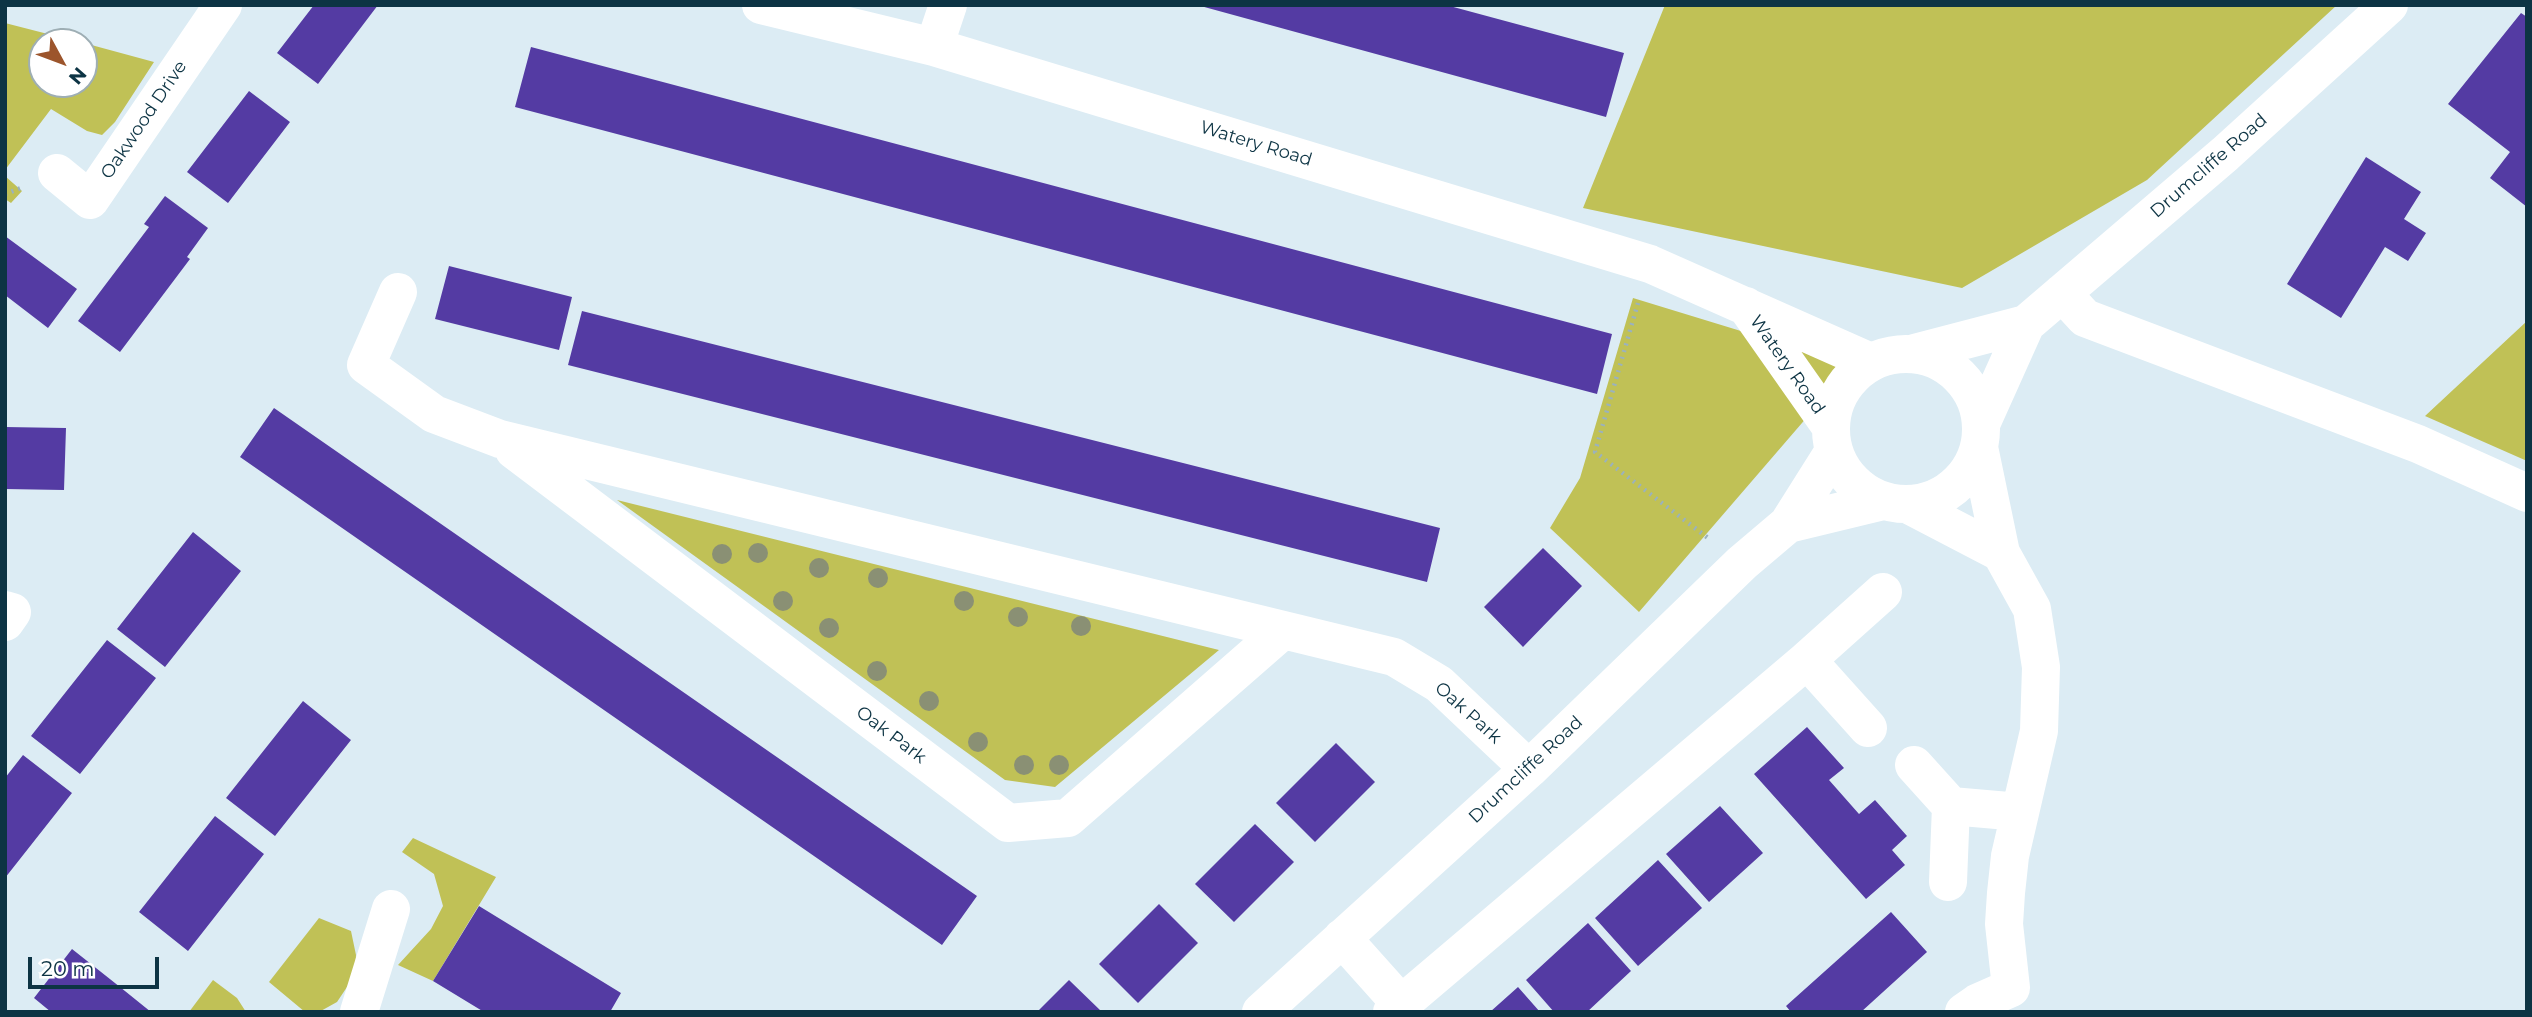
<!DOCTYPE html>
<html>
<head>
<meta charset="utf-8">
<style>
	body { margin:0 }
	#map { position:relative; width:2532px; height:1017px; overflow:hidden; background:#dcecf4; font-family:Montserrat,sans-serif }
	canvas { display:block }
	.frame { position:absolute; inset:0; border:7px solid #0d3444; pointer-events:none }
	.north { position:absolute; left:28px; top:28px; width:70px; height:70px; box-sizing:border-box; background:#fff; border:2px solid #9eaeb4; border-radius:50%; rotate:131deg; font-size:19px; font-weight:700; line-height:28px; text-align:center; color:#0d3444 }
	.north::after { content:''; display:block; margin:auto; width:24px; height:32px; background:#9c552c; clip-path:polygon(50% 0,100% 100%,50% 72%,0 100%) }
	.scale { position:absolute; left:28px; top:957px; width:131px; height:32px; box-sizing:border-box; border:4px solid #0d3444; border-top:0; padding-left:9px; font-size:21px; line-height:24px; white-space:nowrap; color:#0d3444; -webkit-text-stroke:5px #fff; paint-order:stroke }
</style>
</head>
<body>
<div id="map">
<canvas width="2532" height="1017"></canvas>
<div class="frame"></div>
<div class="north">N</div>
<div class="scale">20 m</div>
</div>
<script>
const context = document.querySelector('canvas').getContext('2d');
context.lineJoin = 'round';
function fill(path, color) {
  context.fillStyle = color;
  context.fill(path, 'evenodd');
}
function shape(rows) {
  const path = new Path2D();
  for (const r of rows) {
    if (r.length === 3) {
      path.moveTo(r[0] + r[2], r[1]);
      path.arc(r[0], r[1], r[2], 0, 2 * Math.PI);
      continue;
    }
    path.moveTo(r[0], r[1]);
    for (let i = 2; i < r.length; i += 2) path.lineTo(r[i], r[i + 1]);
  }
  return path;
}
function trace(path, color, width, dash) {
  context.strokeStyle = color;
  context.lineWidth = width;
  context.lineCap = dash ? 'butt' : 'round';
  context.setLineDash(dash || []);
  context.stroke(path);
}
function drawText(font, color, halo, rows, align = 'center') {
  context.font = font + ' Montserrat,sans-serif';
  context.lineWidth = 7;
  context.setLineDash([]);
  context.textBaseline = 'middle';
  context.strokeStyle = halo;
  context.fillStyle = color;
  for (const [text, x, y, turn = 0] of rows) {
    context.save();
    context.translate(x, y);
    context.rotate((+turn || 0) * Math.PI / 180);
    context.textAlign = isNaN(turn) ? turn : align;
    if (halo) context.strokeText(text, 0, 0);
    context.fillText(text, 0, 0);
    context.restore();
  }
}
fill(shape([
	[1665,5,2337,5,2147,180,1962,288,1583,208],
	[5,23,79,42,42,42,42,84,84,84,84,43,154,62,115,122,102,135,87,131,51,109,5,170],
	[5,176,22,191,11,203,5,199],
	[1633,298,1852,365,1639,612,1550,528,1580,478],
	[2527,321,2527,461,2425,416],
	[617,500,1219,650,1055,787,1005,780],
	[413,838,496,877,433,981,398,965,431,929,443,906,434,874,402,852],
	[319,918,351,931,356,955,355,975,337,1002,319,1012,305,1012,269,982],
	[213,980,237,998,246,1012,189,1012]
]), '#c0c156');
fill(shape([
	[314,5,378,5,318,84,277,53],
	[1197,5,1446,5,1624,53,1606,117],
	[2521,13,2527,17,2527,207,2490,178,2510,152,2448,104],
	[531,47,1612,334,1597,394,515,107],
	[249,91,290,122,228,203,187,172],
	[2366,157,2421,192,2404,219,2426,233,2408,261,2385,247,2341,318,2287,284],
	[165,196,208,228,187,257,190,259,120,352,78,321,149,227,144,224],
	[5,236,77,289,48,328,5,295],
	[449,266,572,297,559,350,435,319],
	[582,311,1440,528,1427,582,568,365],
	[274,408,977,896,942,945,240,457],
	[5,427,66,428,64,490,5,489],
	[193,532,241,571,165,667,117,629],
	[1543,548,1582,586,1523,647,1484,607],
	[107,640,156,678,80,774,31,736],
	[303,701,351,740,275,836,226,798],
	[1807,727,1844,768,1829,780,1859,814,1875,800,1907,836,1892,850,1905,865,1866,899,1754,774],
	[1336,743,1375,782,1315,842,1276,803],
	[23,755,72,793,5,878,5,778],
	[1720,806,1763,853,1709,902,1666,854],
	[215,816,264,854,188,951,139,912],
	[1255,824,1294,862,1234,922,1195,884],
	[1658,860,1702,908,1638,966,1595,918],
	[1159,904,1198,943,1138,1003,1099,964],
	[479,906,621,993,610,1012,484,1012,433,981],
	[1891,912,1927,952,1861,1012,1791,1012,1786,1006],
	[1588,923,1631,971,1587,1012,1554,1012,1526,980],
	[72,949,120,987,151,1012,51,1012,34,998],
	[1069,980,1102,1012,1037,1012],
	[1518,987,1540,1012,1490,1012]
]), '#543ba3');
trace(shape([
	[5,194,21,188],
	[1638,303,1595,452,1708,538]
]), '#9bb2bd', 4.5, [2, 5]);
trace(shape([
	[761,5,934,47,1650,264,1871,362],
	[934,47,948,5],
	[57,173,90,200,223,5],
	[398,292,366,365,434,414,500,439,1394,657,1439,684,1529,769],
	[2062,293,2085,318,2418,444,2527,493],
	[1746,306,1831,427],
	[1915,353,2026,324],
	[1906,429,75],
	[1982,422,2026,324,2225,154,2389,5],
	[514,450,1008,823,1068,818,1282,631],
	[1907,504,2001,553],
	[1788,524,1883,501],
	[5,610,12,612,5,622],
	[1807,660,1868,728],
	[1914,765,1951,806,1948,882],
	[1951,806,2020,812],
	[1342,938,1401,1004],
	[359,1012,391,909],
	[1261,1012,1529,769,1742,563,1788,524,1834,451],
	[1392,1012,1807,660,1883,592],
	[1964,1012,1977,1003,2011,988,2004,924,2006,893,2010,856,2039,731,2041,667,2032,609,2001,553,1979,447]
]), '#fff', 38);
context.fillStyle = '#8a9074';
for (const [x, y] of [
	[758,553],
	[722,554],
	[819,568],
	[878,578],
	[783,601],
	[964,601],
	[1018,617],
	[1081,626],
	[829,628],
	[877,671],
	[929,701],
	[978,742],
	[1024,765],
	[1059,765]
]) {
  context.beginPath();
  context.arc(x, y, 10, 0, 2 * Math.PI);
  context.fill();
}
drawText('18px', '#0d3444', '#fff', [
	["Oakwood Drive",144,120,-56],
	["Watery Road",1256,144,17],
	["Drumcliffe Road",2209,166,-41],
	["Watery Road",1787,365,55],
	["Oak Park",1468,713,42],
	["Oak Park",891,735,37],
	["Drumcliffe Road",1526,770,-43]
]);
</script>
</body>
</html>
